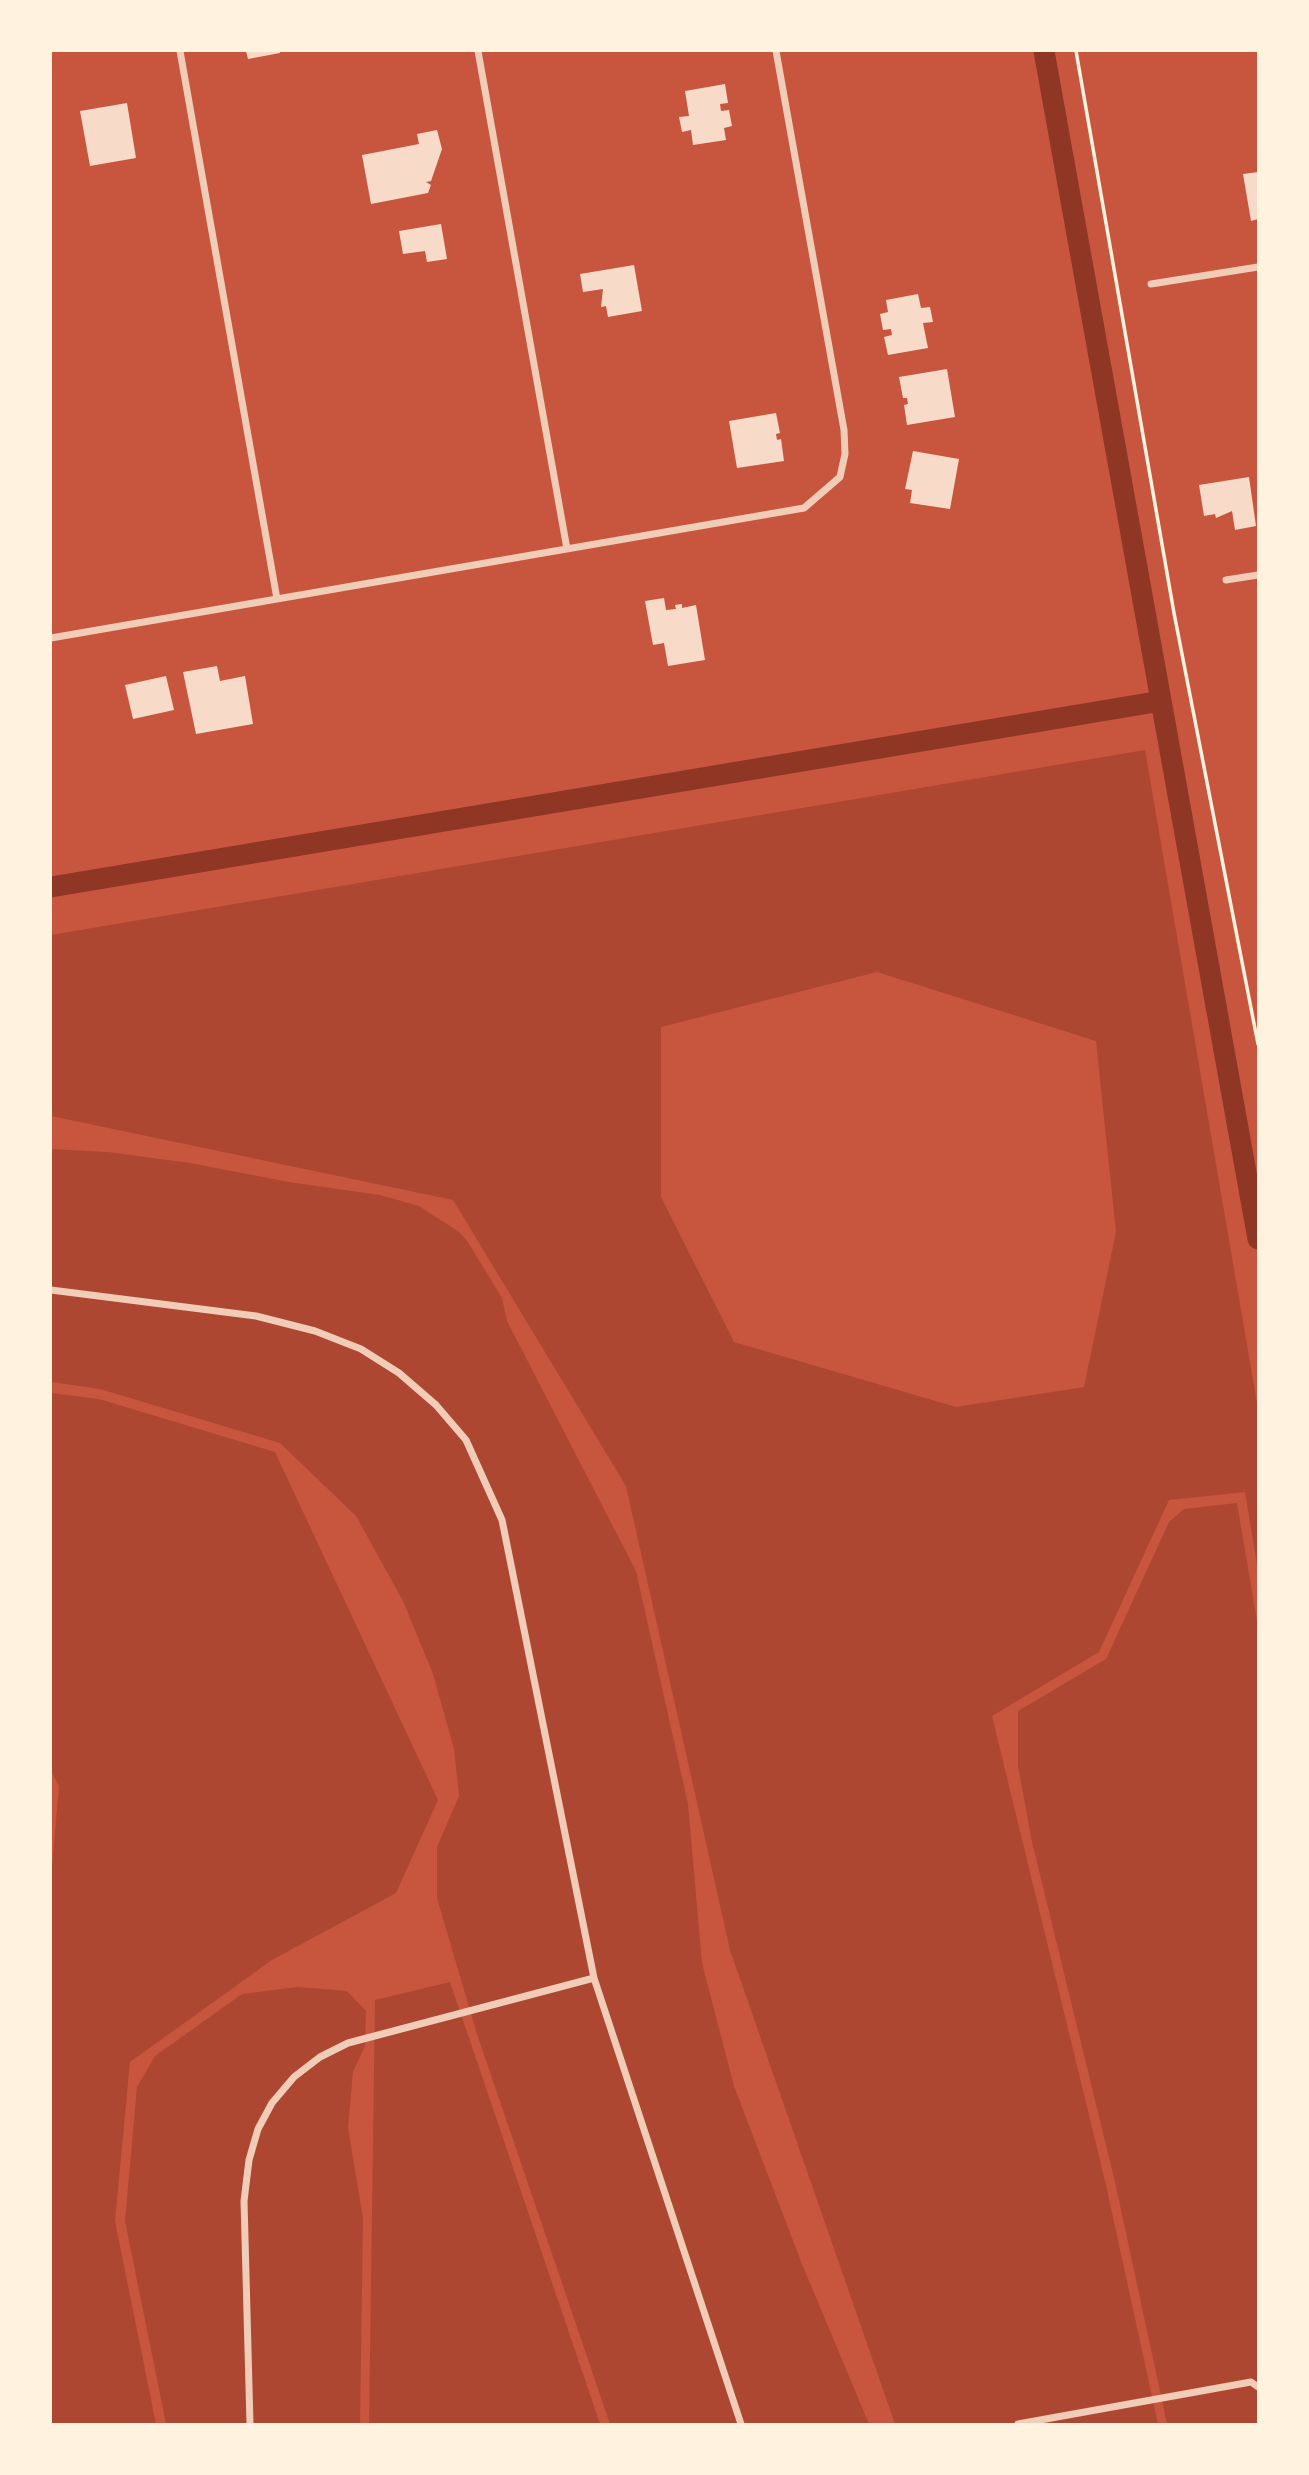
<!DOCTYPE html>
<html>
<head>
<meta charset="utf-8">
<style>
	body { margin:0 }
	#map { position:relative; width:1309px; height:2475px; overflow:hidden; background:#c8553d; font-family:"Space Grotesk",sans-serif }
	canvas { display:block }
	.frame { position:absolute; inset:0; border:52px solid #fff3e0; pointer-events:none }
</style>
</head>
<body>
<div id="map">
<canvas width="1309" height="2475"></canvas>
<div class="frame"></div>
</div>
<script>
const context = document.querySelector('canvas').getContext('2d');
context.lineJoin = 'round';
function fill(path, color) {
  context.fillStyle = color;
  context.fill(path, 'evenodd');
}
function shape(rows) {
  const path = new Path2D();
  for (const r of rows) {
    path.moveTo(r[0], r[1]);
    for (let i = 2; i < r.length; i += 2) path.lineTo(r[i], r[i + 1]);
  }
  return path;
}
function trace(path, color, width, dash) {
  context.strokeStyle = color;
  context.lineWidth = width;
  context.lineCap = dash ? 'butt' : 'round';
  context.setLineDash(dash || []);
  context.stroke(path);
}
fill(shape([
	[1145,750,1258,1409,1258,1571,1245,1492,1169,1500,1099,1652,992,1716,1106,2185,1158,2424,895,2424,730,1950,626,1486,453,1200,51,1116,51,935],
	[877,972,1096,1041,1116,1232,1084,1387,956,1407,734,1342,661,1197,661,1027],
	[51,1149,108,1152,190,1163,289,1182,380,1195,419,1206,459,1232,468,1242,502,1298,507,1321,636,1571,688,1804,702,1963,734,2086,802,2264,869,2424,610,2424,477,2034,437,1898,437,1847,459,1796,454,1749,433,1674,403,1601,356,1516,280,1443,100,1389,51,1382],
	[51,1393,99,1399,275,1452,438,1800,396,1893,272,1960,130,2062,115,2221,156,2424,51,2424,51,1878,59,1786,51,1771],
	[1237,1503,1258,1627,1258,2424,1167,2424,1115,2182,1032,1842,1018,1766,1018,1711,1106,1659,1169,1522,1184,1509],
	[450,1982,600,2424,369,2424,375,2000],
	[297,1987,347,1991,366,2011,365,2046,353,2072,348,2128,363,2218,360,2424,166,2424,125,2221,137,2087,155,2056,242,1994]
]), '#ae4732');
trace(shape([
	[1044,51,1258,1239],
	[51,887,1161,701]
]), '#8f3625', 21);
fill(shape([
	[246,51,280,51,280,53,248,59],
	[725,84,728,103,720,104,721,111,729,110,732,126,724,128,726,140,693,145,691,130,682,132,679,117,689,116,685,91],
	[127,103,136,158,90,166,80,111],
	[437,130,442,149,431,181,426,182,431,185,428,193,371,204,362,155,419,144,417,134],
	[1258,172,1258,219,1251,221,1243,174],
	[441,224,447,259,427,262,425,251,403,254,399,231],
	[634,265,642,311,608,317,606,306,601,307,603,289,583,292,580,274],
	[918,294,921,308,930,307,933,322,923,323,928,348,888,355,884,337,892,335,891,329,883,330,880,314,888,312,886,300],
	[947,369,955,417,907,425,904,405,908,404,907,398,903,398,899,377],
	[776,413,780,433,776,434,777,440,781,439,784,461,737,468,729,421],
	[913,451,959,459,950,509,910,503,912,490,905,489],
	[1249,477,1256,526,1235,530,1232,511,1216,518,1215,514,1204,516,1199,485],
	[664,598,666,610,676,609,675,605,682,604,682,608,696,605,705,660,668,666,664,643,653,645,645,601],
	[217,666,220,681,245,676,253,724,196,734,183,672],
	[166,676,174,710,133,719,125,685]
]), '#f7dbc8');
trace(shape([
	[1076,51,1174,613,1258,1044]
]), '#fff3e0', 3.5);
trace(shape([
	[180,51,277,599],
	[478,51,567,549],
	[1151,284,1258,267],
	[1226,580,1258,575],
	[51,638,804,508,840,477,845,454,844,430,776,51],
	[51,1290,256,1316,315,1331,361,1349,399,1373,436,1405,466,1440,502,1520,594,1978,741,2424],
	[250,2424,244,2201,249,2160,258,2129,272,2103,294,2077,320,2057,348,2043,594,1978],
	[1018,2424,1251,2382,1258,2387]
]), '#f1ccb7', 7);
</script>
</body>
</html>
